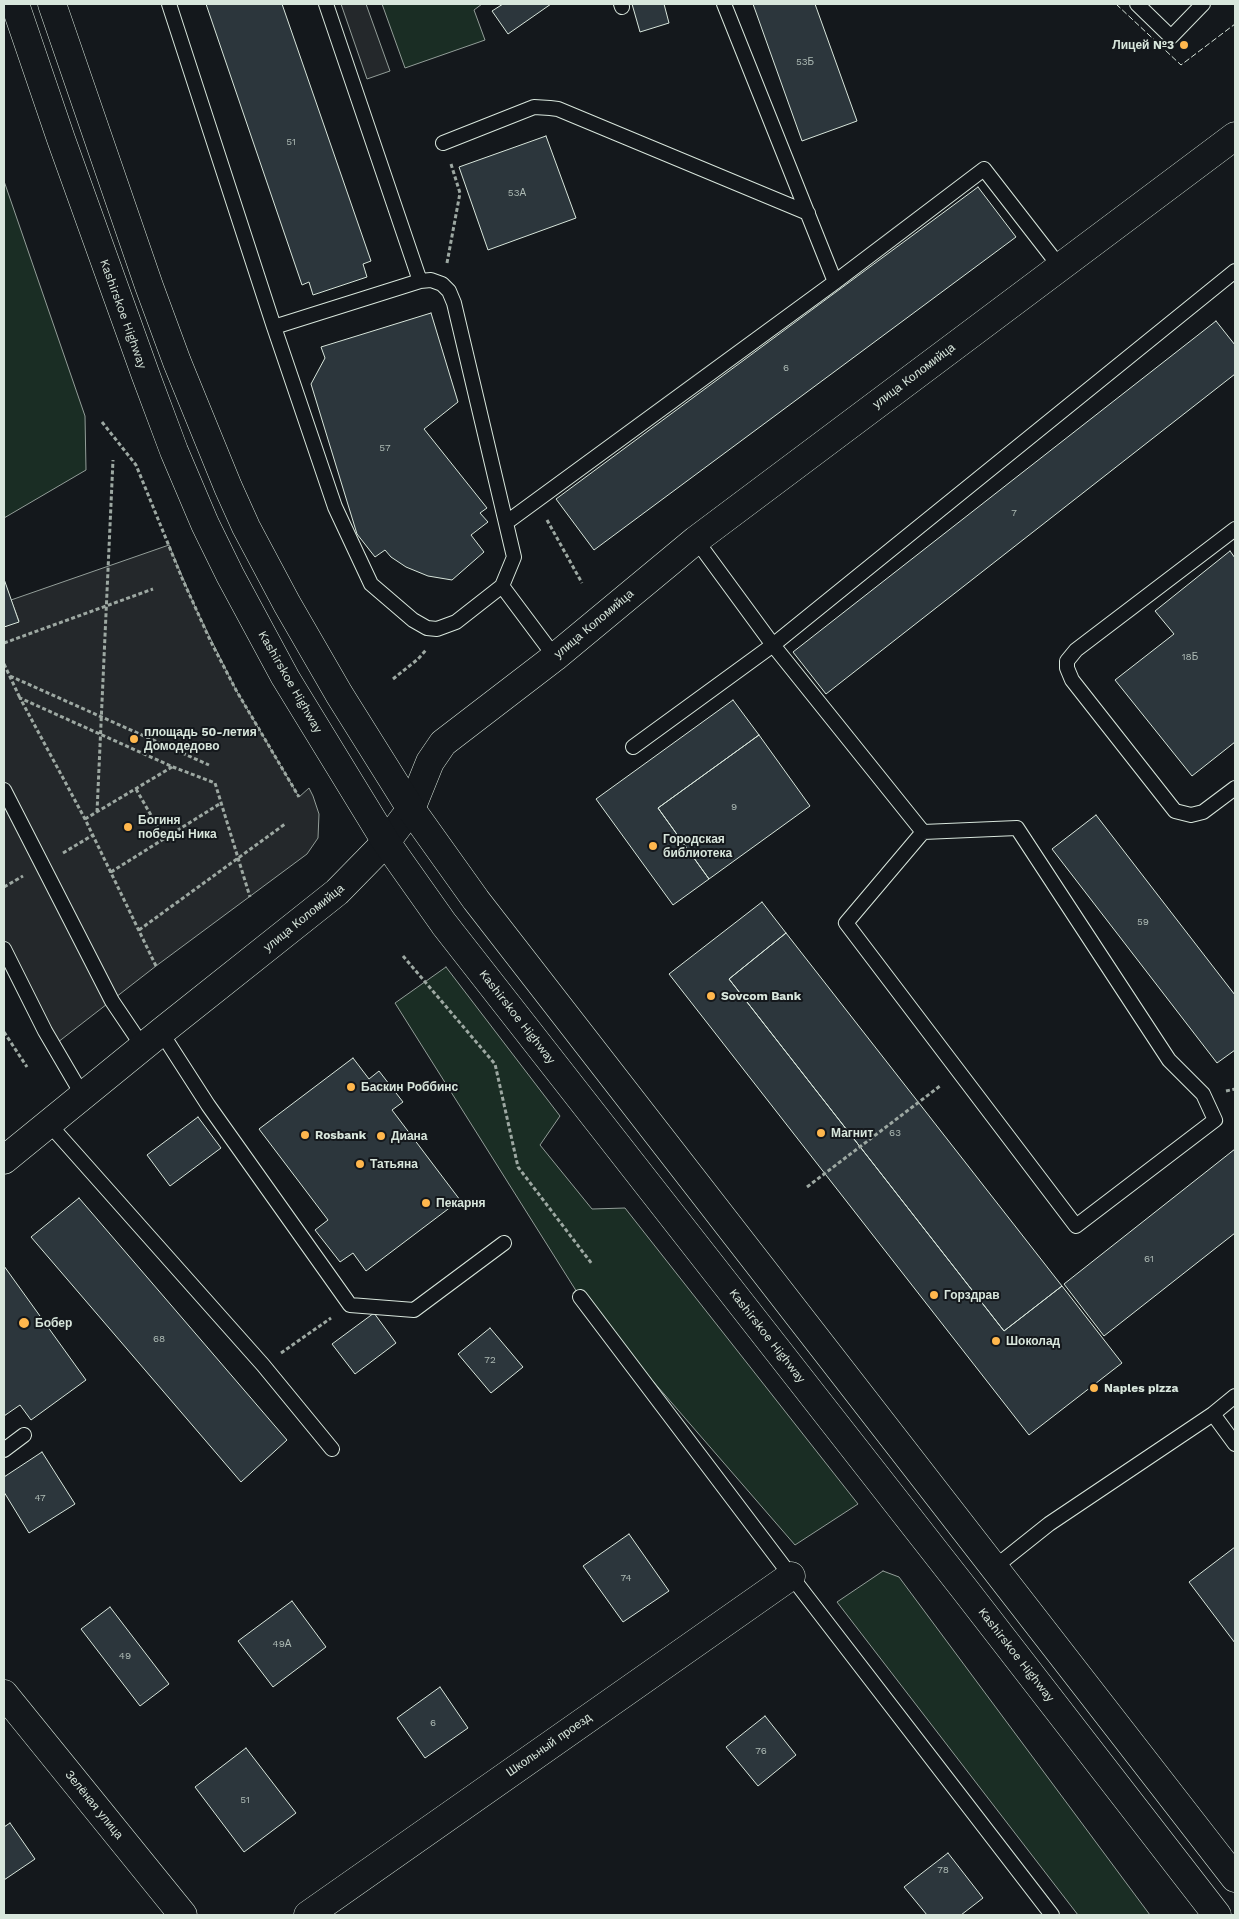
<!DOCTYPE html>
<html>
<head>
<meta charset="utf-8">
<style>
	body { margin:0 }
	#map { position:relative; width:1239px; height:1919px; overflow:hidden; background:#14181c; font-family:"Work Sans",sans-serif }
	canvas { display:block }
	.frame { position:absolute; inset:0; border:5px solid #d8e6dc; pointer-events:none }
</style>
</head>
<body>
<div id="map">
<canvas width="1239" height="1919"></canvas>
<div class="frame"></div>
</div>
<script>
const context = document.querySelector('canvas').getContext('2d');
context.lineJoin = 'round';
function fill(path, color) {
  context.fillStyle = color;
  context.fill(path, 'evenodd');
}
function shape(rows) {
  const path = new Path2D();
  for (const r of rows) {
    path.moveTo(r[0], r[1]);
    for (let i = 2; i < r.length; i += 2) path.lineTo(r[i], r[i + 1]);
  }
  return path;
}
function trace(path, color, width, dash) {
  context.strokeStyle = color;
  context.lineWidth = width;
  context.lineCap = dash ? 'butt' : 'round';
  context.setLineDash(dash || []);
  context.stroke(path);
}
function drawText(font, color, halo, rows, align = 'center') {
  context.font = font + ' "Work Sans",sans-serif';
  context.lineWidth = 4;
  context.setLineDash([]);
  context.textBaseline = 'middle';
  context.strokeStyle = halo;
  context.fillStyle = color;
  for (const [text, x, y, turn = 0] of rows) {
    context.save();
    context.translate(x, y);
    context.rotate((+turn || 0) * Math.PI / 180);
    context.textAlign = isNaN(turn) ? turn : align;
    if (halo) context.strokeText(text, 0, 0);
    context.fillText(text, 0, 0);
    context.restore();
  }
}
const green = shape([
	[382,4,482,4,474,10,485,40,405,68,382,4],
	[4,181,85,416,86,470,4,518,4,181],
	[446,967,560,1116,540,1145,592,1209,625,1208,858,1504,795,1545,580,1297,395,1003,446,967],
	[883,1571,899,1577,1150,1915,1078,1915,837,1602,883,1571]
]);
fill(green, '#1a2d24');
trace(green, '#939e99', 1);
const parking = shape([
	[341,4,366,4,390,71,367,79,341,4],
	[169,545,196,609,236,690,299,797,309,788,313,796,319,814,318,838,307,854,156,966,53,1046,4,949,4,627,19,621,11,600,169,545]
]);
fill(parking, '#24282b');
trace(parking, '#939e99', 1);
const building = shape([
	[206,4,282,4,371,261,363,264,367,277,313,295,309,282,302,285,206,4],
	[503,4,551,4,508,34,492,11,503,4],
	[632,4,664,4,669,23,640,32,632,4],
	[753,4,815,4,857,121,802,141,753,4],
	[546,136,576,218,488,250,459,167,546,136],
	[978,187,1016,237,594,550,556,499,978,187],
	[431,313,458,402,424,429,487,508,480,513,488,522,471,535,484,552,452,580,428,576,406,567,391,557,385,550,375,557,357,534,311,384,325,358,321,347,431,313],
	[1216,321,1235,345,1235,374,826,694,793,652,1216,321],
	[1230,551,1235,558,1235,742,1192,776,1115,680,1174,634,1155,611,1230,551],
	[4,579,19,622,4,627,4,579],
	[733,700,759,735,658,808,709,879,673,905,596,799,733,700],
	[759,735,810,806,709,879,658,808,759,735],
	[1096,815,1235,995,1235,1050,1217,1063,1052,849,1096,815],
	[762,902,786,933,729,979,1004,1331,1062,1286,1122,1363,1029,1435,669,974,762,902],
	[786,933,1062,1286,1004,1331,729,979,786,933],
	[353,1058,369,1079,379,1071,403,1102,392,1110,460,1200,366,1271,353,1253,340,1262,315,1230,328,1220,259,1129,353,1058],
	[198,1117,221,1148,170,1186,147,1155,198,1117],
	[1235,1149,1235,1233,1104,1336,1064,1284,1235,1149],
	[79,1198,287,1440,241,1482,31,1237,79,1198],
	[4,1266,86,1380,31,1420,20,1405,4,1416,4,1266],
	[374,1313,396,1343,355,1374,332,1344,374,1313],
	[490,1328,523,1367,491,1393,458,1354,490,1328],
	[42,1452,75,1504,29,1533,4,1492,4,1477,42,1452],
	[629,1534,669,1591,623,1622,583,1566,629,1534],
	[1235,1547,1235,1643,1189,1582,1235,1547],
	[292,1601,326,1647,273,1687,238,1641,292,1601],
	[110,1607,169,1684,140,1706,81,1629,110,1607],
	[440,1687,468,1728,425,1758,397,1718,440,1687],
	[765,1716,796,1755,758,1786,726,1747,765,1716],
	[246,1748,296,1813,244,1852,195,1787,246,1748],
	[10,1823,35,1859,4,1880,4,1827,10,1823],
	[948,1853,983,1898,961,1915,927,1915,904,1887,948,1853]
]);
fill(building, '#2c363c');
trace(building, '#d8e6dc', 1);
const lane = shape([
	[169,4,274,327],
	[326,4,420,281,431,280,442,284,449,291,454,303,514,557,502,586,555,657],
	[621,4,622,7],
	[724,4,835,282],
	[1137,4,1171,37,1203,4],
	[443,143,534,107,550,108,558,109,808,213],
	[420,281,274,327,335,507,371,584,413,620,427,628,437,629,456,622,502,586],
	[507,522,835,282,984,169,1060,267],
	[1235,529,1076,650,1067,661,1067,668,1072,680,1175,811,1191,815,1203,812,1235,788],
	[696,540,773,645,923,832,1017,828,1169,1060,1203,1094,1215,1120,1076,1226,846,923,923,832],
	[633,747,773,645,1235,271],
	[4,790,112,1001,143,1047],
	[4,949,45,1031,83,1096],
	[161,1032,208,1105,350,1305,414,1310,504,1243],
	[49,1124,263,1365,332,1449],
	[580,1297,791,1576,1052,1915],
	[1213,1414,1235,1444],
	[4,1450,24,1435],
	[995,1567,1049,1524,1213,1414,1235,1396]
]);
const street = shape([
	[411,809,430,762,443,743,555,657,696,540,1235,136],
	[4,1694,183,1915],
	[308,1915,791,1576]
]);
const secondary = shape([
	[4,1160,161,1032,337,892,386,842,411,809]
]);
const primary = shape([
	[15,4,61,139,146,376,174,451,205,524,230,575,285,677,386,842,444,924,966,1591,1217,1915],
	[52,4,149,286,177,362,228,487,246,527,287,604,339,694,411,809,476,900,1235,1878]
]);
trace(lane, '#d8e6dc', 16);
trace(street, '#d8e6dc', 29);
trace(secondary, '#d8e6dc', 29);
trace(primary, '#d8e6dc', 29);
trace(shape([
	[447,263,460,193,451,164],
	[102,422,136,465,182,578,210,640,236,690,299,797],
	[547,520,582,583],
	[4,643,153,589],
	[4,664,20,698],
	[10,676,209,765],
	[393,679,418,659,426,650],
	[136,789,164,838],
	[97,812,113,460],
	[85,819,172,767],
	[63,853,93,835],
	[111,872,221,803],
	[4,887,23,876],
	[139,930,285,824],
	[403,956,495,1064,518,1167,592,1264],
	[156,966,85,819,20,698,173,767,215,783,250,897],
	[4,1032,27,1067],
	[1226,1091,1235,1089],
	[807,1187,940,1086],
	[281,1353,331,1318]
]), '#9da8a2', 3, [4, 2.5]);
trace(lane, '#14181c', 14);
trace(street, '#14181c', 28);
trace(secondary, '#14181c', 28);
trace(primary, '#14181c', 28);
trace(shape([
	[1116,4,1181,65,1235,24]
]), '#d8e6dc', 1, [6, 2.5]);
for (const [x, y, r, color] of [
	[1184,45,5,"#ffb74d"],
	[134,739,5,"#ffb74d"],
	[128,827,5,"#ffb74d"],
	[653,846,5,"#ffb74d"],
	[711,996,5,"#ffb74d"],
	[351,1087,5,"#ffb74d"],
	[821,1133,5,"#ffb74d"],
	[305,1135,5,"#ffb74d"],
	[381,1136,5,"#ffb74d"],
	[360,1164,5,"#ffb74d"],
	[426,1203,5,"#ffb74d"],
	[934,1295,5,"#ffb74d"],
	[24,1323,6,"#ffb74d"],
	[996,1341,5,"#ffb74d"],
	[1094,1388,5,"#ffb74d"]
]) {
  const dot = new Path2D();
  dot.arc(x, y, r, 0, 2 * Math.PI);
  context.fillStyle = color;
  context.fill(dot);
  trace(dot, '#14181c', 2);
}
drawText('10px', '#adbab4', null, [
	["53Б",805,62],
	["51",291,142],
	["53А",517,193],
	["6",786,368],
	["57",385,448],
	["7",1014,513],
	["18Б",1190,657],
	["9",734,807],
	["59",1143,922],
	["63",895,1133],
	["61",1149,1259],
	["68",159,1339],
	["72",490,1360],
	["47",40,1498],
	["74",626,1578],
	["49А",282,1644],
	["49",125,1656],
	["6",433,1723],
	["76",761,1751],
	["51",245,1800],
	["78",943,1870]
]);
drawText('bold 12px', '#d8e6dc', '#14181c', [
	["Лицей №3",1174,45,"right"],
	["площадь 50-летия",144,732],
	["Домодедово",144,746],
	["Богиня",138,820],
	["победы Ника",138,834],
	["Городская",663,839],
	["библиотека",663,853],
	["Sovcom Bank",721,996],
	["Баскин Роббинс",361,1087],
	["Магнит",831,1133],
	["Rosbank",315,1135],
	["Диана",391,1136],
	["Татьяна",370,1164],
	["Пекарня",436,1203],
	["Горздрав",944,1295],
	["Бобер",35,1323],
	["Шоколад",1006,1341],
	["Naples pizza",1104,1388]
], 'left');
drawText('12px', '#d8e6dc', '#14181c', [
	["Kashirskoe Highway",123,314,70],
	["улица Коломийца",914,376,-37],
	["улица Коломийца",594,624,-40],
	["Kashirskoe Highway",290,682,60],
	["улица Коломийца",304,918,-39],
	["Kashirskoe Highway",517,1017,52],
	["Kashirskoe Highway",767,1336,52],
	["Kashirskoe Highway",1016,1655,52],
	["Школьный проезд",549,1745,-35],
	["Зелёная улица",94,1805,51]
]);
</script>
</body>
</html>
